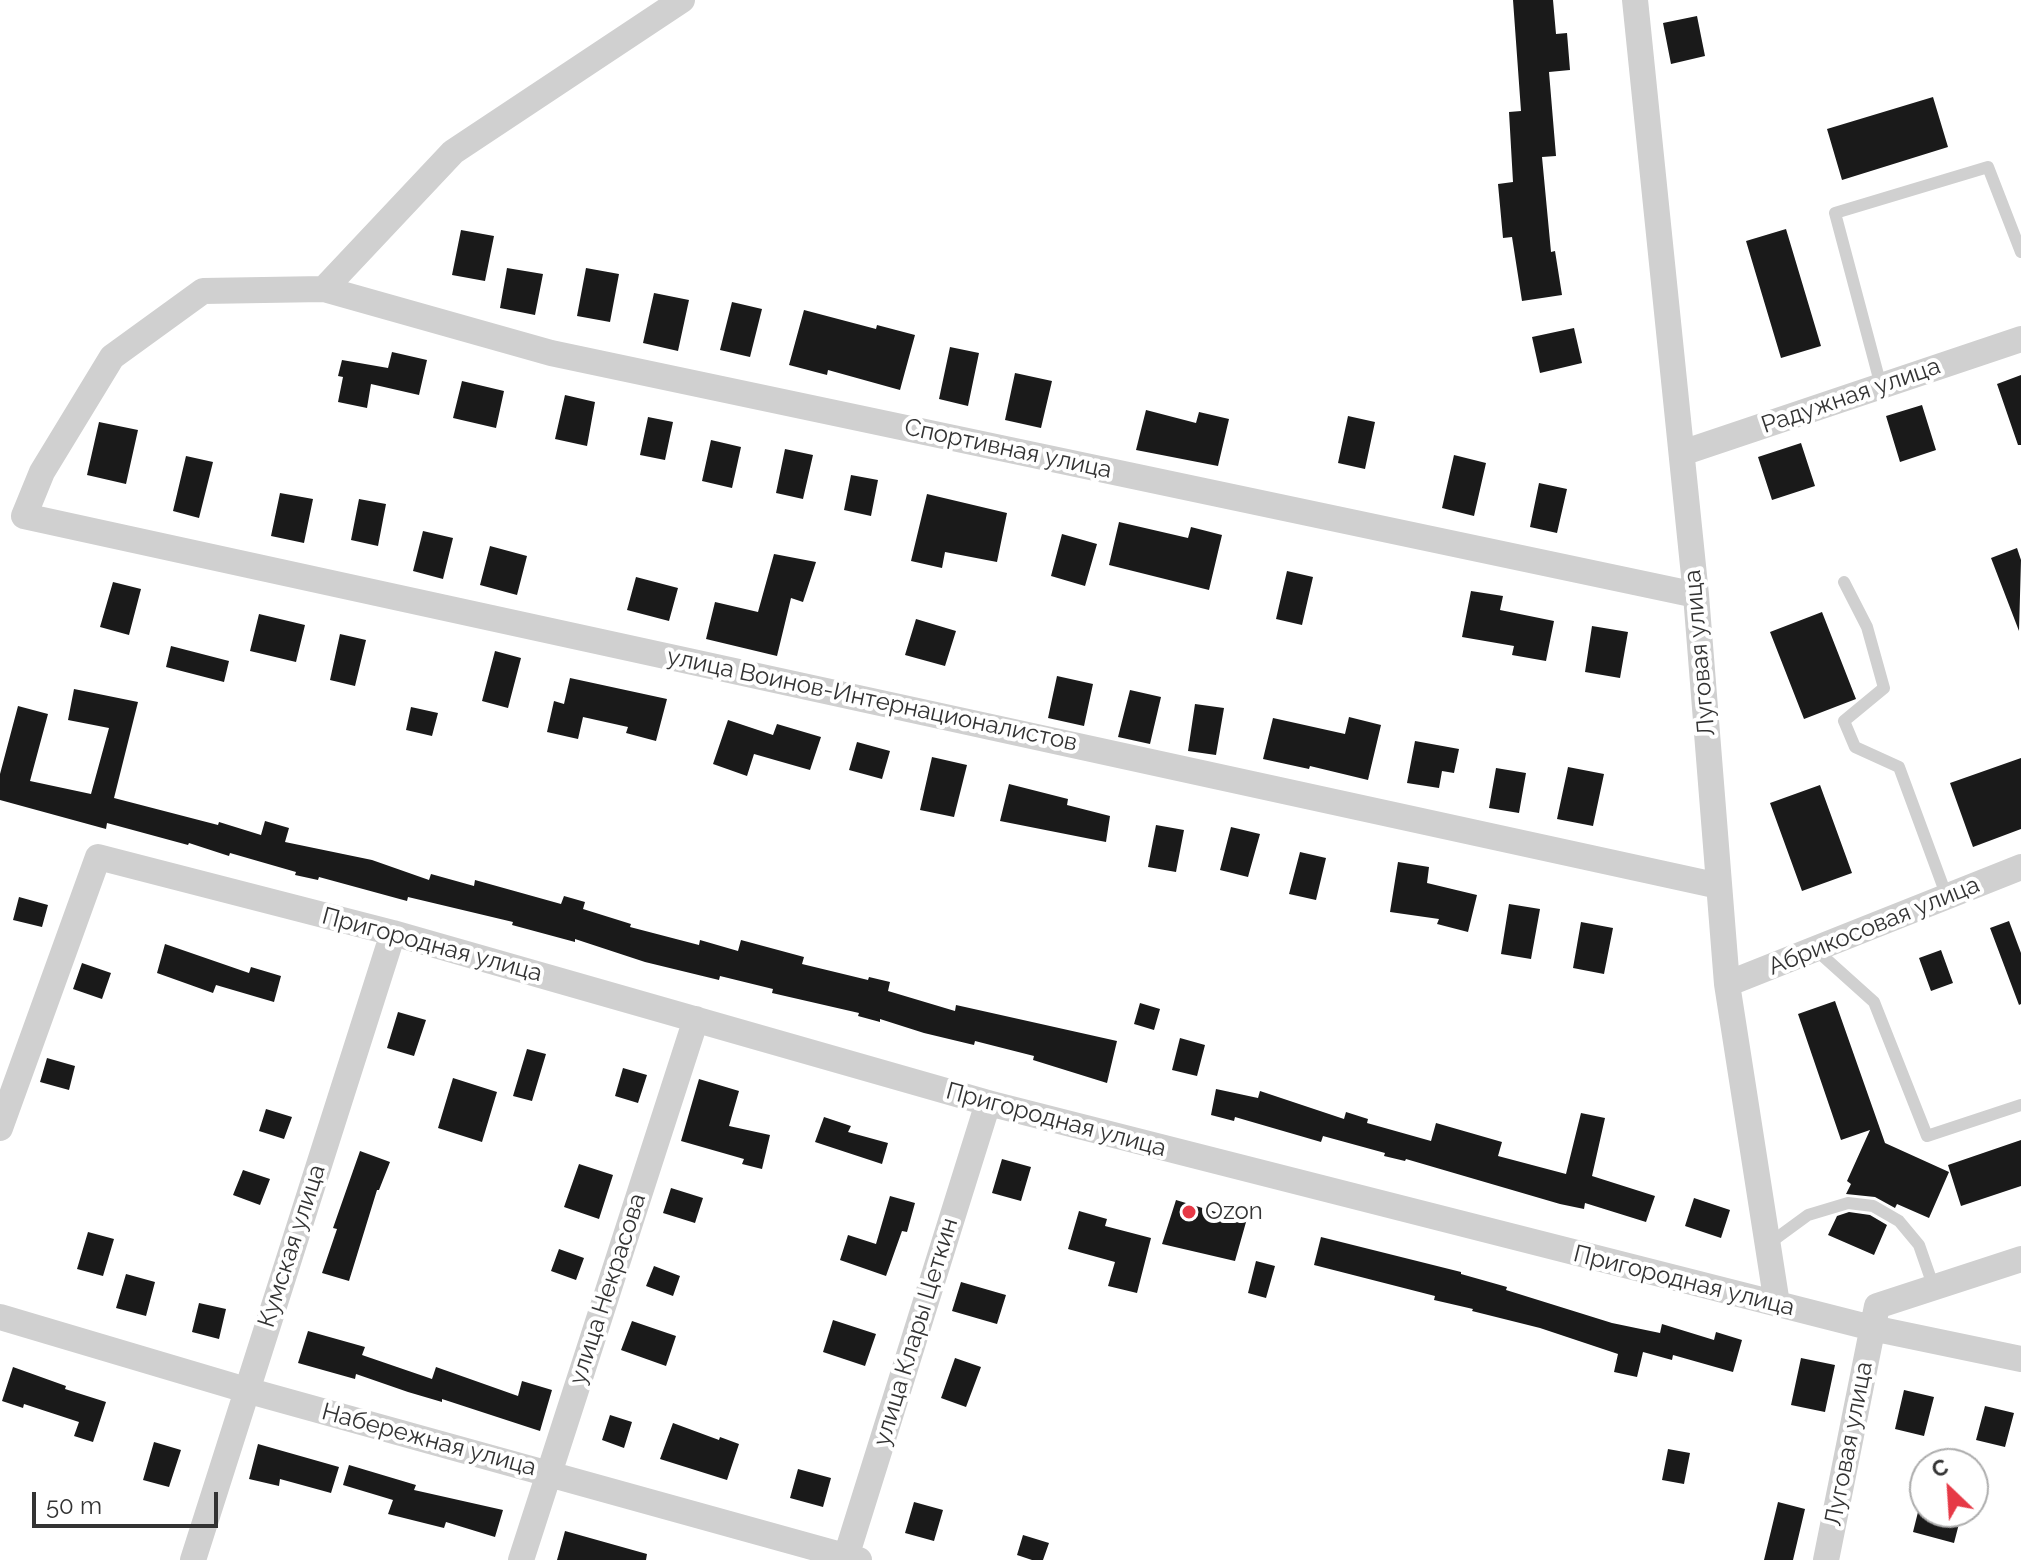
<!DOCTYPE html>
<html>
<head>
<meta charset="utf-8">
<style>
	body { margin:0 }
	#map { position:relative; width:2021px; height:1560px; overflow:hidden; background:#fff; font-family:Raleway,sans-serif }
	canvas { display:block }
	.north { position:absolute; left:1909px; top:1448px; width:80px; height:80px; box-sizing:border-box; background:#fff; border:2px solid #adadad; border-radius:50%; rotate:335deg; font-size:22px; font-weight:700; line-height:32px; text-align:center; color:#333 }
	.north::after { content:''; display:block; margin:auto; width:28px; height:36px; background:#e63946; clip-path:polygon(50% 0,100% 100%,50% 72%,0 100%) }
	.scale { position:absolute; left:32px; top:1492px; width:186px; height:36px; box-sizing:border-box; border:4px solid #333; border-top:0; padding-left:10px; font-size:24px; line-height:28px; white-space:nowrap; color:#333; -webkit-text-stroke:6px #fff; paint-order:stroke }
</style>
</head>
<body>
<div id="map">
<canvas width="2021" height="1560"></canvas>
<div class="north">С</div>
<div class="scale">50 m</div>
</div>
<script>
const context = document.querySelector('canvas').getContext('2d');
context.lineJoin = 'round';
function fill(path, color) {
  context.fillStyle = color;
  context.fill(path, 'evenodd');
}
function shape(rows) {
  const path = new Path2D();
  for (const r of rows) {
    path.moveTo(r[0], r[1]);
    for (let i = 2; i < r.length; i += 2) path.lineTo(r[i], r[i + 1]);
  }
  return path;
}
function trace(path, color, width, dash) {
  context.strokeStyle = color;
  context.lineWidth = width;
  context.lineCap = dash ? 'butt' : 'round';
  context.setLineDash(dash || []);
  context.stroke(path);
}
function drawText(font, color, halo, rows, align = 'center') {
  context.font = font + ' Raleway,sans-serif';
  context.lineWidth = 8;
  context.setLineDash([]);
  context.textBaseline = 'middle';
  context.strokeStyle = halo;
  context.fillStyle = color;
  for (const [text, x, y, turn = 0] of rows) {
    context.save();
    context.translate(x, y);
    context.rotate((+turn || 0) * Math.PI / 180);
    context.textAlign = isNaN(turn) ? turn : align;
    if (halo) context.strokeText(text, 0, 0);
    context.fillText(text, 0, 0);
    context.restore();
  }
}
fill(shape([
	[1513,0,1553,0,1556,34,1567,33,1570,70,1549,72,1556,156,1542,157,1551,252,1555,251,1562,295,1522,301,1512,237,1503,238,1498,184,1513,182,1509,112,1521,111],
	[1697,16,1705,56,1671,64,1663,23],
	[1933,97,1948,147,1842,180,1827,129],
	[1786,229,1821,346,1781,358,1746,241],
	[461,230,494,236,485,281,452,275],
	[507,268,543,274,535,315,500,308],
	[586,268,619,274,610,322,577,316],
	[654,293,689,300,678,351,643,343],
	[732,302,762,309,750,357,720,350],
	[804,310,876,329,877,325,915,335,900,390,828,370,827,375,789,365],
	[1574,328,1582,363,1540,373,1532,337],
	[950,347,979,353,968,406,939,399],
	[392,352,427,360,419,395,371,384,367,408,338,402,343,377,338,376,342,360,388,368],
	[1015,373,1052,381,1041,428,1005,420],
	[2021,375,2021,445,2018,445,1997,384],
	[462,381,504,391,496,428,453,418],
	[565,395,595,402,587,446,555,439],
	[1922,405,1936,450,1900,462,1886,416],
	[1146,410,1196,423,1199,412,1229,419,1218,466,1136,450],
	[1348,416,1375,422,1365,469,1338,463],
	[648,417,673,422,665,460,640,455],
	[99,422,138,430,126,484,87,475],
	[711,440,741,447,732,488,702,481],
	[1801,443,1815,486,1772,500,1758,457],
	[785,449,813,455,803,499,776,493],
	[1454,455,1486,463,1474,516,1442,508],
	[186,456,213,462,199,518,173,511],
	[851,475,878,480,871,516,844,510],
	[1539,483,1567,489,1557,533,1530,527],
	[280,493,313,499,304,543,271,536],
	[927,494,1007,513,997,562,945,552,942,568,911,561],
	[359,499,386,504,378,546,351,540],
	[1119,522,1188,538,1191,527,1222,535,1209,590,1109,565],
	[423,531,453,538,443,579,413,571],
	[1062,534,1097,544,1085,586,1051,576],
	[490,546,527,556,517,595,480,585],
	[2017,548,2021,560,2019,631,1991,558],
	[774,554,816,562,803,602,791,598,777,656,706,639,715,602,758,612],
	[1287,571,1313,577,1302,625,1276,619],
	[636,577,678,588,669,621,627,610],
	[113,582,141,589,129,635,100,627],
	[1471,591,1503,596,1500,610,1554,621,1546,661,1512,655,1514,646,1462,637],
	[1822,612,1856,699,1804,719,1770,632],
	[259,614,305,625,296,662,250,651],
	[916,619,956,631,945,666,905,655],
	[1592,626,1628,632,1620,678,1585,672],
	[340,634,366,640,355,686,330,680],
	[171,646,229,661,224,682,166,667],
	[495,651,521,658,508,708,482,701],
	[1057,676,1093,684,1084,726,1048,718],
	[570,678,667,699,656,741,626,733,628,727,583,717,578,739,547,732,554,701,564,704],
	[74,689,138,702,114,798,218,825,219,822,261,835,265,821,289,828,285,842,372,860,429,880,431,874,474,886,475,880,561,904,564,896,585,902,583,909,631,924,630,927,699,945,700,940,738,951,741,940,804,957,802,964,868,980,869,977,890,982,888,991,955,1011,956,1005,1117,1041,1107,1083,1033,1060,1034,1056,975,1041,974,1045,924,1033,880,1019,880,1022,858,1016,859,1013,772,993,773,989,720,976,719,980,645,962,575,939,575,942,512,925,513,922,408,897,407,901,319,877,318,880,295,875,296,872,230,853,229,856,189,843,188,845,107,823,106,829,0,800,0,774,18,706,48,714,30,781,91,794,109,728,68,720],
	[1130,690,1161,697,1150,744,1118,737],
	[1195,704,1224,708,1216,755,1188,751],
	[411,707,438,713,432,736,406,730],
	[1349,717,1381,725,1368,780,1310,766,1309,769,1263,759,1273,718,1345,734],
	[728,720,773,735,777,724,821,737,810,770,754,754,747,776,713,764],
	[1415,741,1459,749,1454,773,1442,771,1439,788,1407,783],
	[857,742,890,751,882,779,849,770],
	[932,757,967,765,954,817,920,810],
	[2021,758,2021,829,1973,847,1950,783],
	[1568,767,1604,774,1593,826,1557,819],
	[1496,768,1526,773,1519,813,1489,808],
	[1009,784,1068,799,1067,805,1110,816,1106,842,1000,821],
	[1820,785,1852,873,1802,891,1770,803],
	[1156,825,1184,830,1176,872,1148,867],
	[1231,827,1260,834,1248,877,1220,870],
	[1300,852,1326,858,1316,900,1289,894],
	[1398,862,1429,867,1427,883,1477,895,1468,932,1437,924,1439,919,1390,912],
	[19,897,48,905,42,927,13,920],
	[1509,904,1540,909,1531,959,1501,954],
	[2009,921,2021,953,2021,1004,2019,1005,1990,928],
	[1581,922,1613,928,1604,974,1573,968],
	[165,944,249,973,251,967,281,976,274,1002,216,985,213,993,157,973],
	[1941,950,1953,983,1931,991,1919,958],
	[82,963,111,973,102,999,73,989],
	[1835,1001,1885,1143,1949,1172,1929,1218,1897,1204,1895,1208,1875,1197,1846,1194,1851,1184,1847,1181,1870,1130,1841,1140,1798,1014],
	[1140,1003,1160,1009,1154,1030,1134,1024],
	[398,1012,426,1020,414,1056,387,1048],
	[1180,1038,1205,1045,1197,1076,1172,1070],
	[527,1049,546,1054,532,1101,513,1096],
	[47,1058,75,1066,69,1090,40,1082],
	[623,1068,647,1075,638,1103,615,1096],
	[453,1078,497,1092,482,1142,438,1128],
	[699,1079,739,1091,729,1126,770,1135,762,1169,742,1164,744,1159,681,1141],
	[1216,1089,1258,1098,1260,1091,1344,1119,1346,1112,1368,1119,1367,1123,1431,1141,1436,1123,1502,1142,1498,1156,1566,1174,1581,1113,1605,1118,1592,1176,1655,1196,1646,1222,1585,1203,1584,1209,1560,1204,1406,1159,1405,1161,1384,1156,1385,1153,1323,1136,1321,1142,1235,1117,1234,1121,1211,1115],
	[266,1109,292,1117,284,1139,259,1131],
	[824,1117,851,1126,848,1132,888,1143,882,1164,815,1142],
	[2021,1140,2021,1186,1961,1206,1948,1165],
	[360,1151,390,1162,379,1190,377,1190,349,1281,322,1273,337,1229,333,1228],
	[1002,1159,1031,1167,1021,1201,992,1193],
	[579,1164,613,1175,599,1219,564,1207],
	[243,1170,270,1179,260,1205,233,1195],
	[671,1188,703,1198,695,1223,663,1213],
	[890,1196,915,1203,907,1232,902,1231,886,1276,840,1260,848,1235,876,1244],
	[1694,1198,1730,1210,1721,1238,1685,1226],
	[1176,1200,1219,1213,1220,1207,1248,1215,1235,1261,1162,1244],
	[1079,1211,1107,1219,1105,1226,1151,1238,1137,1293,1108,1286,1115,1262,1068,1249],
	[1849,1212,1870,1215,1887,1225,1874,1255,1828,1235,1837,1216],
	[88,1232,114,1239,103,1276,77,1269],
	[1321,1237,1461,1272,1461,1274,1507,1287,1506,1290,1612,1323,1660,1333,1662,1324,1714,1340,1716,1332,1742,1340,1733,1372,1673,1355,1672,1360,1643,1352,1637,1377,1614,1372,1618,1354,1540,1328,1472,1311,1473,1309,1434,1300,1435,1296,1314,1265],
	[559,1249,584,1258,576,1280,551,1271],
	[1256,1261,1275,1266,1266,1298,1248,1293],
	[654,1266,680,1276,673,1296,646,1286],
	[126,1274,155,1282,146,1316,116,1308],
	[961,1282,1006,1295,997,1324,952,1311],
	[199,1303,226,1309,219,1339,192,1332],
	[833,1320,876,1334,865,1366,823,1352],
	[632,1321,676,1336,666,1366,621,1350],
	[308,1331,365,1347,362,1355,432,1379,436,1367,518,1396,522,1381,552,1390,540,1431,442,1399,442,1402,408,1392,356,1374,355,1379,298,1363],
	[955,1358,981,1367,966,1407,941,1398],
	[1801,1358,1835,1365,1825,1412,1791,1405],
	[13,1367,66,1386,65,1389,106,1402,93,1442,74,1436,79,1422,24,1404,23,1408,2,1401],
	[1904,1390,1934,1397,1924,1436,1895,1429],
	[1985,1406,2014,1413,2005,1447,1976,1440],
	[610,1415,632,1422,624,1448,602,1440],
	[673,1423,719,1440,720,1437,739,1444,727,1480,660,1459],
	[154,1442,181,1450,169,1487,143,1480],
	[258,1444,339,1467,331,1493,280,1479,279,1486,249,1479],
	[1668,1449,1690,1453,1684,1484,1662,1480],
	[349,1465,416,1485,414,1490,503,1510,495,1537,446,1522,444,1528,388,1514,393,1500,343,1485],
	[798,1469,831,1478,823,1507,790,1498],
	[914,1502,943,1510,934,1541,905,1533],
	[1778,1502,1805,1509,1793,1560,1764,1560],
	[1918,1512,1962,1512,1954,1543,1913,1532],
	[565,1531,647,1554,646,1560,557,1560],
	[1023,1535,1049,1543,1043,1560,1032,1560,1017,1555]
]), '#1a1a1a');
trace(shape([
	[1881,386,1835,213,1988,167,2021,252],
	[1844,582,1867,627,1884,688,1844,721,1855,747,1899,767,1947,897],
	[1815,949,1874,1002,1927,1136,2021,1105],
	[1767,1245,1808,1215,1848,1203,1873,1206,1899,1221,1919,1245,1934,1288]
]), '#d0d0d0', 12);
trace(shape([
	[682,0,453,152,324,289,203,291,112,357,42,472,24,516,1719,886],
	[1635,0,1696,595,1727,984,1777,1304],
	[324,289,551,353,1696,595],
	[1682,453,2021,339],
	[1727,984,2021,867],
	[0,1128,98,857,393,933,988,1103,1872,1328,2021,1359],
	[0,1317,246,1390,859,1560],
	[193,1560,393,933],
	[521,1560,696,1019],
	[845,1560,988,1103],
	[1826,1560,1877,1306,2021,1259]
]), '#d0d0d0', 26);
for (const [x, y, r, color] of [
	[1189,1212,8,"#e63946"]
]) {
  const dot = new Path2D();
  dot.arc(x, y, r, 0, 2 * Math.PI);
  context.fillStyle = color;
  context.fill(dot);
  trace(dot, '#fff', 3);
}
drawText('24px', '#333', '#fff', [
	["Радужная улица",1851,396,-19],
	["Спортивная улица",1008,449,12],
	["Луговая улица",1700,653,-95],
	["улица Воинов-Интернационалистов",872,700,12],
	["Абрикосовая улица",1874,926,-22],
	["Пригородная улица",432,945,15],
	["Пригородная улица",1056,1120,15],
	["Кумская улица",292,1246,-72],
	["Пригородная улица",1684,1281,14],
	["улица Некрасова",608,1289,-72],
	["улица Клары Цеткин",916,1332,-73],
	["Набережная улица",429,1440,15],
	["Луговая улица",1849,1444,-79]
]);
drawText('24px', '#333', '#fff', [
	["Ozon",1205,1212]
], 'left');
</script>
</body>
</html>
